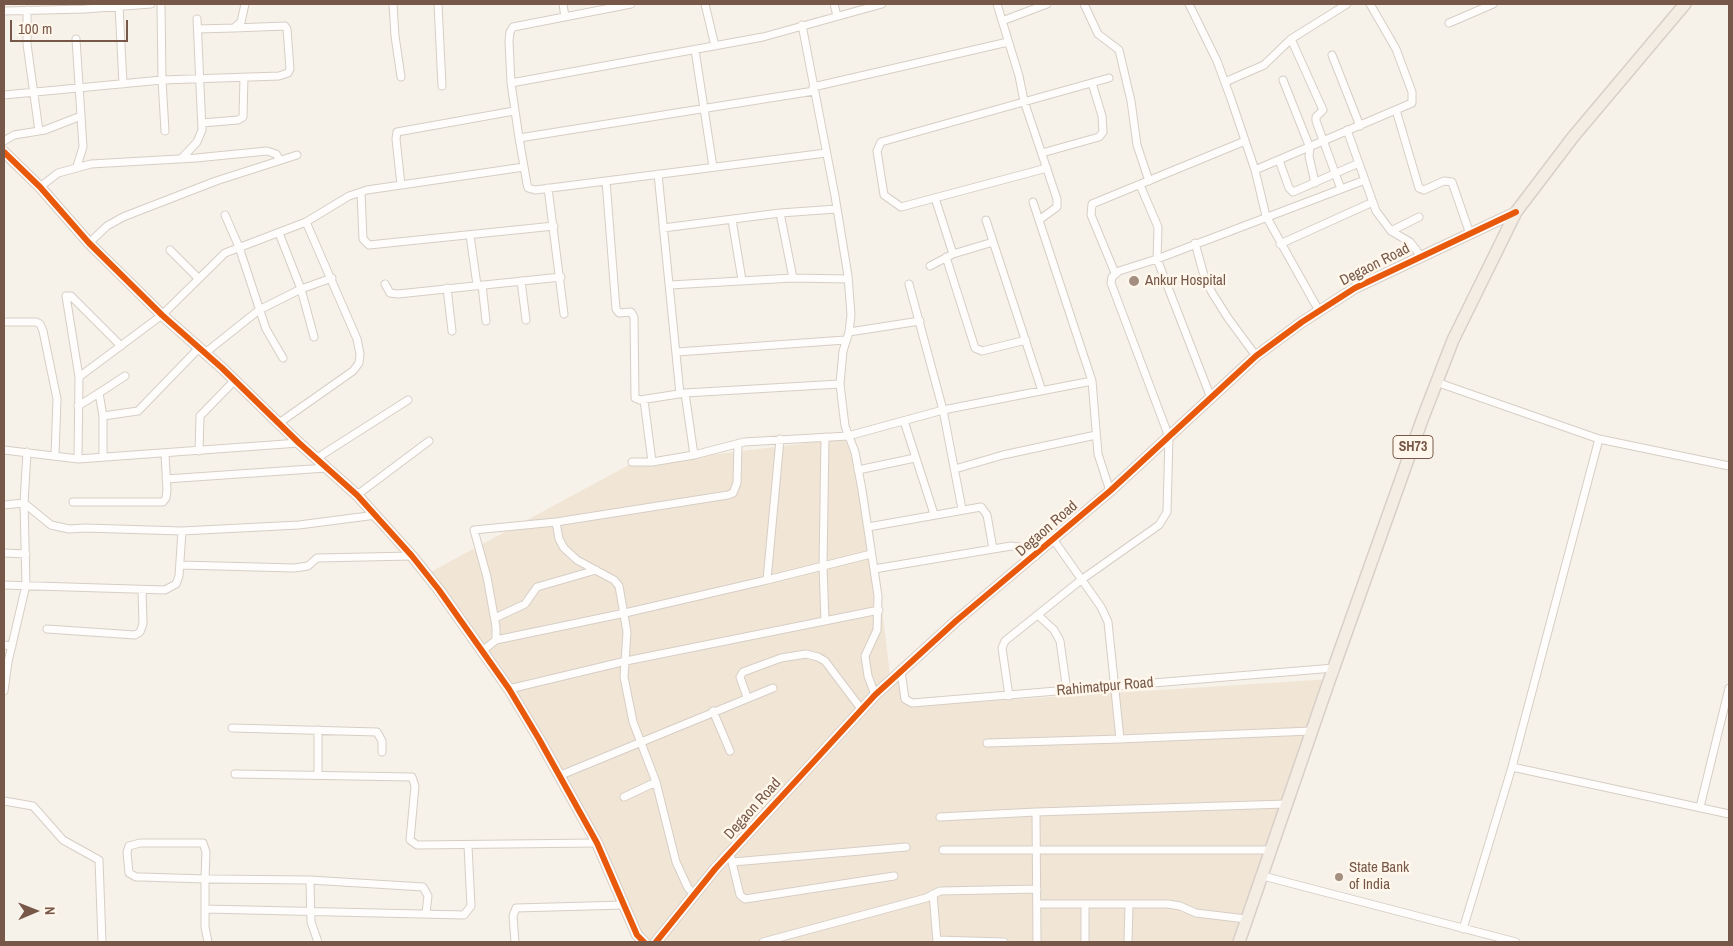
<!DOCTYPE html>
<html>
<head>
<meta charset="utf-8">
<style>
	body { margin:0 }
	#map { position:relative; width:1733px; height:946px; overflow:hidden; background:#f7f2e9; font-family:"Archivo Narrow",sans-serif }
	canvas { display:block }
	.frame { position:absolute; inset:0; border:5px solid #775848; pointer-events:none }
	.north { position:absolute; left:10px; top:886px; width:50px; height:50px; -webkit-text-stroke:4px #fff7eb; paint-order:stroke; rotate:89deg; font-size:14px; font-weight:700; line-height:20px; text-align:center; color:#775848 }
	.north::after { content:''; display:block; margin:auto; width:18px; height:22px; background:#775848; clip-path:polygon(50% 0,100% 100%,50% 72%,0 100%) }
	.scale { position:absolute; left:10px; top:20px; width:118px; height:22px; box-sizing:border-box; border:2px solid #775848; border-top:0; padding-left:6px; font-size:15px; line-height:18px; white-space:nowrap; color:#775848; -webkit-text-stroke:4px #fff7eb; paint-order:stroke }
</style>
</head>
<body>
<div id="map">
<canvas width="1733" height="946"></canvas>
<div class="frame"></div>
<div class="north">N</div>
<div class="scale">100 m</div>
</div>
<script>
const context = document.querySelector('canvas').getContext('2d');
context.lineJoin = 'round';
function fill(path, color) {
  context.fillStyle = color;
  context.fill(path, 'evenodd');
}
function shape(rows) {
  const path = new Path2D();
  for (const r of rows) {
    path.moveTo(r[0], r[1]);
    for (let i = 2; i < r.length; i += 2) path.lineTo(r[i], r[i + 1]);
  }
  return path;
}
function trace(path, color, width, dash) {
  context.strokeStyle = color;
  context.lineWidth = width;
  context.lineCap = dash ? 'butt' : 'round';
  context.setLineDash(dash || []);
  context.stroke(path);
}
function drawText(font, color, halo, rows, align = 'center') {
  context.font = font + ' "Archivo Narrow",sans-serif';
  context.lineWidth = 5;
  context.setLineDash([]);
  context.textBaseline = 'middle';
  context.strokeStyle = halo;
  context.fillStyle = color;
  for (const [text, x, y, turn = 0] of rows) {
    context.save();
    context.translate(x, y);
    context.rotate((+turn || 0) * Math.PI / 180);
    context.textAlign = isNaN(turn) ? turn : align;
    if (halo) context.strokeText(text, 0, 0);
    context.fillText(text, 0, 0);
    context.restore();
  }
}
fill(shape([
	[855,437,876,558,891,683,902,674,911,706,1331,679,1236,942,650,942,640,937,540,737,425,575,629,465],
	[826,752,683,914,776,804]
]), '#f1e5d6');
const street = shape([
	[161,4,162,80,165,131],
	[393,4,395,36,401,77],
	[438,4,442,86],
	[563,4,565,17],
	[631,4,513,27,510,32,509,41,511,83,519,138,814,91],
	[705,4,715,46],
	[834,4,837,16],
	[997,4,1019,76,1024,101,1057,199,1057,207,1039,220],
	[1084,4,1098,34,1119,50,1131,101,1137,145,1149,181],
	[1189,4,1217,61,1231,99,1255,170,1266,216,1319,311],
	[119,6,123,84],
	[27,10,27,44,39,131],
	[4,11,85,9,151,4],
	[1002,21,1047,4],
	[1449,23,1493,4],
	[802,25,835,196,848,276,851,315,849,332,843,351,840,384,845,426,855,452,862,490,878,596,877,630,865,656,868,676,875,695],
	[198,29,234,28,241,22,245,4],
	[76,39,83,147,77,166],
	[1291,39,1323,110,1316,117,1316,121,1341,189],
	[695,50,713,167],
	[1332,55,1360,126],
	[1283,80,1310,148,1309,156,1315,183],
	[1225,82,1264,65,1291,39,1347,4],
	[511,83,763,37,882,4],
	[813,87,1008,42],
	[4,95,162,80,279,76,288,73,290,69,287,29,285,26,234,28],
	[1396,110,1419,188,1424,190,1444,181,1452,182,1470,234],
	[202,123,238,120,243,117,244,77],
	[1347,130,1376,211,1391,231,1410,242,1421,256],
	[519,138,527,184,528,188,535,190,826,153],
	[4,141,14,135,45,130,81,116],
	[1042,153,1099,137,1103,132,1102,116,1092,83],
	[181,159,197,142,202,130,197,19],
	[1279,160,1289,188,1293,192,1359,163],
	[1047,168,901,207,884,195,877,151,881,142,1109,78],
	[1255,170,1412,103,1412,92,1396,49,1370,4],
	[658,174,680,394],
	[606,181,616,309,619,313,631,312,634,317,635,398,640,400,685,393,840,384],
	[401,185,396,139,397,132,514,111],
	[1140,185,1158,227,1157,259,1211,398],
	[40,187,58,173,91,164,196,158,267,151,276,154,280,160],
	[548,188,564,314],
	[361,192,363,239,369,245,554,226],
	[935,198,953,254],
	[1033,202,1092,381,1098,454,1110,491],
	[780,213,793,278],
	[225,215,239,247,266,329,283,358],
	[732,220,742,280],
	[986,220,1042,391],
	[663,228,780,213,837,209],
	[1391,231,1419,217],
	[279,233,301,289,314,337],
	[470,235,477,285],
	[89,243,107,226,123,217,216,181,297,155],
	[1195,243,1203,272,1211,291,1228,318,1256,356],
	[1280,244,1373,202],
	[170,250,198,278],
	[946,257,975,348,982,351,1026,340],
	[930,266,953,254,993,242],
	[1115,273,1091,215,1092,204,1245,141],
	[521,281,526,320],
	[385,284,390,293,398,294,561,277],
	[909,284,943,410,962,509],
	[482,285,486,321],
	[670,285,793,278,848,279],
	[447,288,452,331],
	[4,322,36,322,40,324,43,331,57,399,55,455],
	[849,332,920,321],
	[677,352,845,340],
	[205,353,259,310,301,289,332,278],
	[79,377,162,315,225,253,306,222,349,196,367,190,524,167],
	[1436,382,1599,439,1729,466],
	[99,393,125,376],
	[685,393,694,455],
	[644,400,652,462],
	[78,406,99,393,103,416],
	[904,421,934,514],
	[279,423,353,371,359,363,360,354,357,339,306,222],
	[4,450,78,459,299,443],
	[199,451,200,416,235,380],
	[103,457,103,416,138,411,198,349],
	[317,458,408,400],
	[78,459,79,377,66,296,71,296,121,346],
	[632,462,652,462,694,455,744,442,848,436,943,410,1092,381],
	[955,469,1003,455,1096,435],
	[858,470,915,458],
	[166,479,326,468],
	[357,495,429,441],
	[73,502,163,502,166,498,167,490,165,454],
	[4,505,24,503,51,525,69,529,85,528,182,531,299,525,376,515],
	[556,522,559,539,564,548,577,560,614,580,619,586,627,632,624,677,633,722,656,782,676,862,688,888,695,895],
	[868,527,981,507,987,515,993,549],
	[1053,539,1101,607,1108,622,1120,739,1311,731],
	[4,553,26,554],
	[180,565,294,568,308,566,317,558,412,556],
	[874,569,1011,546,1026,548,1036,556],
	[767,580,871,554],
	[4,585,165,590,176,584,179,576,182,531],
	[1038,615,1054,630,1060,641,1067,691],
	[495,618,525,604,537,587,596,570],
	[825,621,823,567,825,437],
	[47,629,135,635,140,632,143,624,142,591],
	[496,640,496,627,487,577,474,530,556,522,728,495,733,493,737,483,738,444],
	[4,645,12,646],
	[481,652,496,640,625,613,767,580,780,439],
	[901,671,905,699,912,703,1334,668],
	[509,689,626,661,879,610],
	[4,691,8,662,26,585,24,503,27,452],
	[1009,696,1002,648,1005,641,1081,580,1159,525,1167,512,1169,437,1111,283,1112,277,1119,271,1157,259,1365,180],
	[747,697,740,677,743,672,781,658,806,654,818,657,825,661,862,710],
	[713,711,730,751],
	[232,728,377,732,382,741,382,752],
	[987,743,1120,739],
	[1512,767,1729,814],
	[235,774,412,777,415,786,410,840,417,845,597,843],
	[318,775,318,730],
	[561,775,773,688],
	[624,797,656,782],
	[4,801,33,806,63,840,99,860,102,942],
	[1700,807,1729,688],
	[1036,812,1286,804],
	[940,817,1036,812,1037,942],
	[943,850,1271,850],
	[730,854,740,895,745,899,894,876],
	[733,862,906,847],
	[1263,876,1516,942],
	[310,880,311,922,318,942],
	[933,894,937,942],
	[1038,904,1168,904,1180,906,1196,913,1246,919],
	[205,909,464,915,471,906,468,846],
	[1463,929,1512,767,1599,439],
	[937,940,1004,942],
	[208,942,205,927,205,879,206,852,203,843,140,843,129,846,127,852,129,873,136,877,142,877,205,879,209,879,310,880,423,887,428,896,426,913],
	[515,942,513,916,516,908,624,905],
	[763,942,926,898,940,891,1037,889],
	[1085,942,1085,905],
	[1128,942,1129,905]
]);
const secondary = shape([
	[4,152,40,187,89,243,162,315,222,368,299,443,357,495,412,556,439,590,509,689,539,739,597,843,637,935,644,942],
	[656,942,715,869,875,695,956,621,1110,491,1256,356,1302,322,1355,288,1516,212]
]);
const primary = shape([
	[1239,942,1328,684,1422,420,1453,340,1516,212,1573,137,1685,4]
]);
trace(street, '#d6cec6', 9);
trace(secondary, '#d7cec6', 12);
trace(primary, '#d9cfc8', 14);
trace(street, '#fefdfc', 7);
trace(secondary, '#fefdfc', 10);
trace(primary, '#f3ede4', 11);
trace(shape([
	[4,152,40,187,89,243,162,315,222,368,299,443,357,495,412,556,439,590,509,689,539,739,597,843,637,935,644,942],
	[656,942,715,869,875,695,956,621,1110,491,1256,356,1302,322,1355,288,1516,212]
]), '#e8590c', 6);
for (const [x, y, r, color] of [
	[1134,281,6,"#a48e80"],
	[1339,877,5,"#a48e80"]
]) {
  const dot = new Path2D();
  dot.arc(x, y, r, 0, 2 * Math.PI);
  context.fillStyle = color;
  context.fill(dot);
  trace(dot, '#fff7eb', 2);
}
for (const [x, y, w] of [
	[1413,447,40]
]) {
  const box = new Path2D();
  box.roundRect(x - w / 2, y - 11.5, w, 23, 4);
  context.fillStyle = '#fff7eb';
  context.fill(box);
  trace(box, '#775848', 1);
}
drawText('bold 14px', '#775848', null, [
	["SH73",1413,447]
]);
drawText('15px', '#775848', '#fff7eb', [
	["Degaon Road",1375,265,-27],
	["Degaon Road",1047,529,-41],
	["Rahimatpur Road",1105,687,-5],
	["Degaon Road",753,809,-48]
]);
drawText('15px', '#775848', '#fff7eb', [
	["Ankur Hospital",1145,281],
	["State Bank",1349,868],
	["of India",1349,885]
], 'left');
</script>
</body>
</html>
